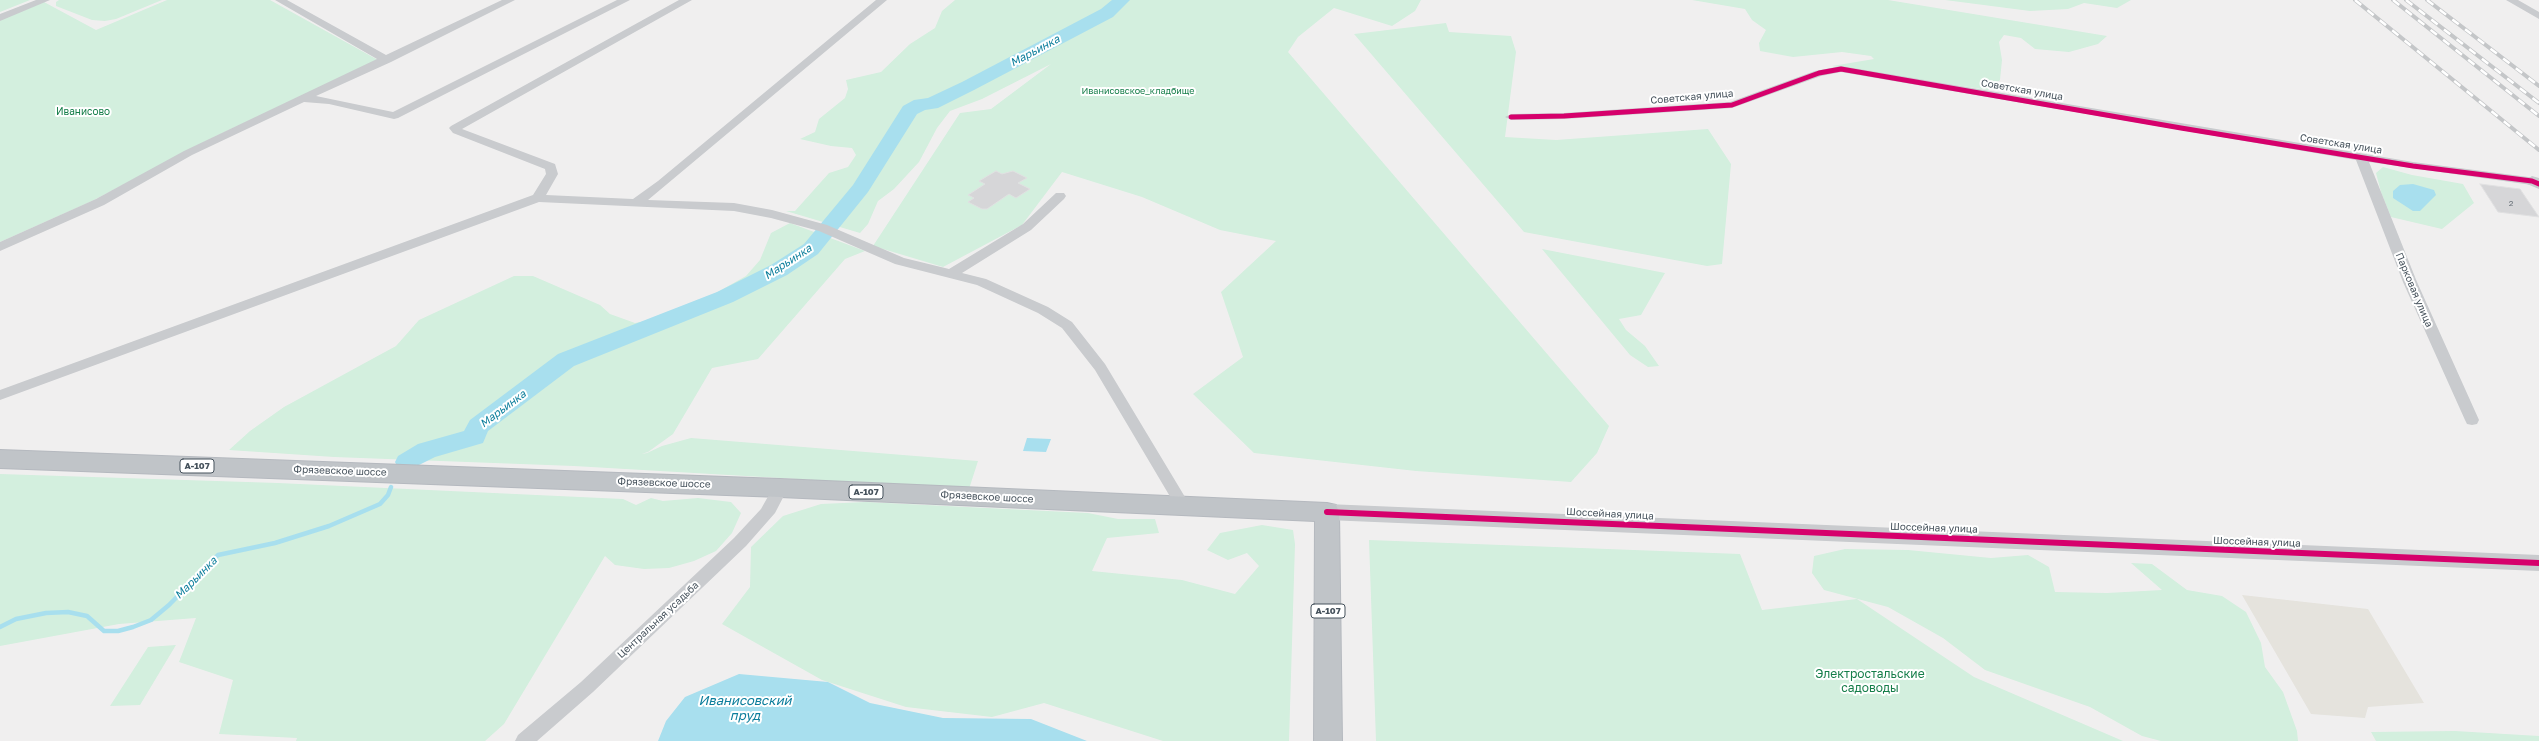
<!DOCTYPE html>
<html>
<head>
<meta charset="utf-8">
<style>
	body { margin:0 }
	canvas { display:block; background:#f0efef }
</style>
</head>
<body>
<canvas width="2539" height="741"></canvas>
<script>
const context = document.querySelector('canvas').getContext('2d');
context.lineJoin = 'round';
function fill(path, color) {
  context.fillStyle = color;
  context.fill(path, 'evenodd');
}
function shape(rows) {
  const path = new Path2D();
  for (const r of rows) {
    path.moveTo(r[0], r[1]);
    for (let i = 2; i < r.length; i += 2) path.lineTo(r[i], r[i + 1]);
  }
  return path;
}
function trace(path, color, width, dash) {
  context.strokeStyle = color;
  context.lineWidth = width;
  context.lineCap = dash ? 'butt' : 'round';
  context.setLineDash(dash || []);
  context.stroke(path);
}
function drawText(font, color, halo, rows, align = 'center') {
  context.font = font + ' "Golos Text",sans-serif';
  context.lineWidth = 4;
  context.setLineDash([]);
  context.textBaseline = 'middle';
  context.strokeStyle = halo;
  context.fillStyle = color;
  for (const [text, x, y, turn = 0] of rows) {
    context.save();
    context.translate(x, y);
    context.rotate((+turn || 0) * Math.PI / 180);
    context.textAlign = isNaN(turn) ? turn : align;
    if (halo) context.strokeText(text, 0, 0);
    context.fillText(text, 0, 0);
    context.restore();
  }
}
fill(shape([
	[2242,595,2368,609,2424,703,2368,707,2365,718,2311,714]
]), '#e5e3dd');
fill(shape([
	[0,0,30,0,0,12],
	[59,0,162,0,116,19,105,21,92,20,56,6,56,2],
	[167,0,270,0,378,60,216,136,92,201,0,242,0,20,44,2,96,30],
	[955,0,1421,0,1415,11,1392,26,1334,8,1298,37,1288,52,1609,426,1597,453,1571,482,1416,471,1254,453,1193,394,1243,357,1221,292,1276,241,1220,230,1142,197,1062,172,1022,225,943,267,873,246,960,113,991,109,1051,64,982,99,950,111,937,128,919,162,894,189,878,201,868,224,860,233,786,211,795,211,829,173,848,167,856,155,852,148,831,146,800,139,815,132,819,119,845,98,848,89,846,80,881,72,910,44,935,28,942,11],
	[1692,0,1888,0,2107,36,2098,44,2069,52,2035,49,2021,38,2004,35,1999,42,2002,60,2000,80,1988,90,1832,66,1874,59,1871,56,1842,52,1793,57,1760,51,1759,43,1766,30,1752,20,1745,9],
	[1945,0,2131,0,2117,8,2084,3,2068,9,2030,11],
	[1446,23,1449,32,1511,36,1516,52,1505,137,1556,140,1708,129,1731,164,1722,264,1707,266,1524,232,1354,34],
	[2383,167,2412,175,2463,184,2474,203,2442,229,2391,217,2381,192,2376,173],
	[790,223,865,251,845,259,758,359,712,368,673,434,648,452,641,454,647,453,662,446,691,438,978,461,969,489,574,466,334,457,229,450,250,431,284,407,396,346,419,320,514,276,533,276,600,305,610,314,635,323,677,315,746,276,760,260,771,233],
	[1542,249,1665,273,1641,315,1619,319,1626,330,1645,346,1659,366,1648,367,1630,355],
	[0,474,278,483,623,499,636,505,651,498,663,501,698,498,731,502,741,513,732,533,716,551,694,561,669,568,644,569,615,565,605,556,504,724,485,741,296,741,297,738,219,734,233,680,179,662,196,618,119,624,0,646],
	[866,502,1088,513,1118,519,1155,519,1159,533,1107,538,1092,571,1182,580,1235,594,1259,566,1247,553,1228,560,1207,550,1220,533,1262,525,1293,530,1295,544,1289,741,1163,741,1044,703,992,717,906,707,822,680,722,624,750,587,751,547,783,516,821,504],
	[1369,540,1740,554,1762,610,1857,599,1974,677,2123,741,1376,741],
	[1845,549,1908,550,1991,558,2028,555,2049,567,2055,592,2107,593,2162,590,2131,563,2152,564,2187,590,2222,596,2246,612,2261,643,2265,667,2283,692,2297,731,2298,741,2161,741,2142,736,2090,707,1985,670,1943,638,1888,607,1824,590,1812,573,1814,556],
	[176,645,140,705,110,706,148,647],
	[2455,731,2539,736,2539,741,2376,741,2371,732]
]), '#d3efde');
fill(shape([
	[2413,184,2434,190,2436,195,2420,211,2413,211,2393,198,2393,191,2400,185],
	[1027,438,1051,439,1046,452,1023,451],
	[739,674,828,682,870,703,943,718,1031,719,1087,741,658,741,666,721,685,697]
]), '#a8dfee');
trace(shape([
	[0,627,16,619,46,613,68,612,87,616,104,631,118,631,133,627,151,620,169,605,218,555,275,543,329,526,380,504,388,495,391,487]
]), '#a8dfee', 4.5);
fill(shape([
	[1112,0,1130,0,1113,17,974,90,938,108,925,110,917,114,868,192,818,254,787,275,733,302,574,366,488,431,483,443,435,457,407,471,398,468,395,462,398,456,418,444,464,431,470,420,558,354,717,292,771,265,804,244,853,185,903,106,914,100,928,98,962,82,1101,9,1112,0]
]), '#a8dfee');
const building = shape([
	[996,171,1002,174,1013,171,1027,178,1018,183,1030,189,1016,198,1009,194,987,209,982,209,968,202,974,198,968,195,985,184,979,181,996,171],
	[2480,184,2520,189,2539,217,2498,212,2480,184]
]);
fill(building, '#d6d6d8');
trace(building, '#e1e1e2', 1);
const trunk = shape([
	[0,450,780,479,1327,503,1336,505,1339,512,1342,741,1314,741,1315,521,780,497,0,468,0,450]
]);
trace(trunk, '#b5b9bf', 2);
fill(shape([
	[36,0,50,0,0,21,0,14,36,0],
	[275,0,287,0,386,55,502,0,515,0,391,62,316,96,393,112,617,0,630,0,398,118,394,119,329,104,304,102,192,155,104,205,0,251,0,242,96,199,184,151,377,59,275,0],
	[679,0,692,0,462,129,555,164,558,174,546,195,633,199,658,181,876,0,887,0,648,200,734,203,772,210,827,225,904,258,949,269,1023,224,1056,193,1064,193,1066,196,1064,199,1031,230,962,273,986,279,1048,307,1072,322,1105,364,1188,502,1191,506,1188,510,1178,510,1095,370,1062,328,1038,313,977,285,895,264,819,231,771,218,734,211,539,202,0,400,0,390,533,195,546,174,545,169,453,133,449,128,451,126,679,0],
	[2506,0,2518,0,2539,12,2539,19,2506,0],
	[1841,66,2413,162,2536,178,2538,181,2536,184,2532,185,2369,162,2417,282,2479,420,2477,424,2472,425,2467,424,2465,420,2403,282,2356,160,1841,72,1821,76,1732,108,1564,119,1511,120,1505,117,1511,114,1564,113,1730,102,1815,71,1841,66],
	[780,482,785,484,788,488,775,513,746,546,593,692,537,741,515,741,518,735,581,682,734,538,761,509,775,484,780,482]
]), '#c9cbce');
fill(shape([
	[2532,176,2539,178,2539,189,2527,184,2524,181,2532,176],
	[1327,504,2539,555,2539,571,1327,520,1320,517,1317,512,1320,507,1327,504]
]), '#c9cbce');
fill(trunk, '#c0c4c8');
const rail = shape([
	[2355,0,2539,150],
	[2393,0,2539,116],
	[2406,0,2539,103],
	[2427,0,2539,86]
]);
trace(rail, '#c4c6c8', 4);
trace(rail, '#fff', 2.5, [8]);
trace(shape([
	[1511,117,1564,116,1732,105,1819,73,1841,69,2181,128,2413,166,2532,181,2539,184]
]), '#d6006c', 5);
trace(shape([
	[1327,512,2539,563]
]), '#d6006c', 6);
drawText('8px', '#6c747c', null, [
	["2",2511,203]
]);
drawText('9px', '#167e4a', '#fff', [
	["Иванисовское_кладбище",1138,91]
]);
for (const [x, y, w] of [
	[197,466,34],
	[866,492,34],
	[1328,611,34]
]) {
  const box = new Path2D();
  box.roundRect(x - w / 2, y - 7, w, 14, 3);
  context.fillStyle = '#fff';
  context.fill(box);
  trace(box, '#46525c', 1);
}
drawText('bold 9px', '#46525c', null, [
	["А-107",197,466],
	["А-107",866,492],
	["А-107",1328,611]
]);
drawText('10px', '#46525c', '#fff', [
	["Советская улица",2022,90,10],
	["Советская улица",1692,97,-5],
	["Советская улица",2341,144,9],
	["Парковая улица",2414,290,67],
	["Фрязевское шоссе",340,471,2],
	["Фрязевское шоссе",664,483,2],
	["Фрязевское шоссе",987,497,3],
	["Шоссейная улица",1610,514,3],
	["Шоссейная улица",1934,528,2],
	["Шоссейная улица",2257,542,2],
	["Центральная усадьба",658,620,-43]
]);
drawText('10px', '#167e4a', '#fff', [
	["Иванисово",83,112]
]);
drawText('italic 11px', '#0c7e9c', '#fff', [
	["Марьинка",1035,51,-28],
	["Марьинка",788,262,-33],
	["Марьинка",503,409,-37],
	["Марьинка",196,578,-45]
]);
drawText('12px', '#167e4a', '#fff', [
	["Электростальские",1870,674],
	["садоводы",1870,688]
]);
drawText('italic 13px', '#0c7e9c', '#fff', [
	["Иванисовский",745,701],
	["пруд",745,716]
]);
</script>
</body>
</html>
